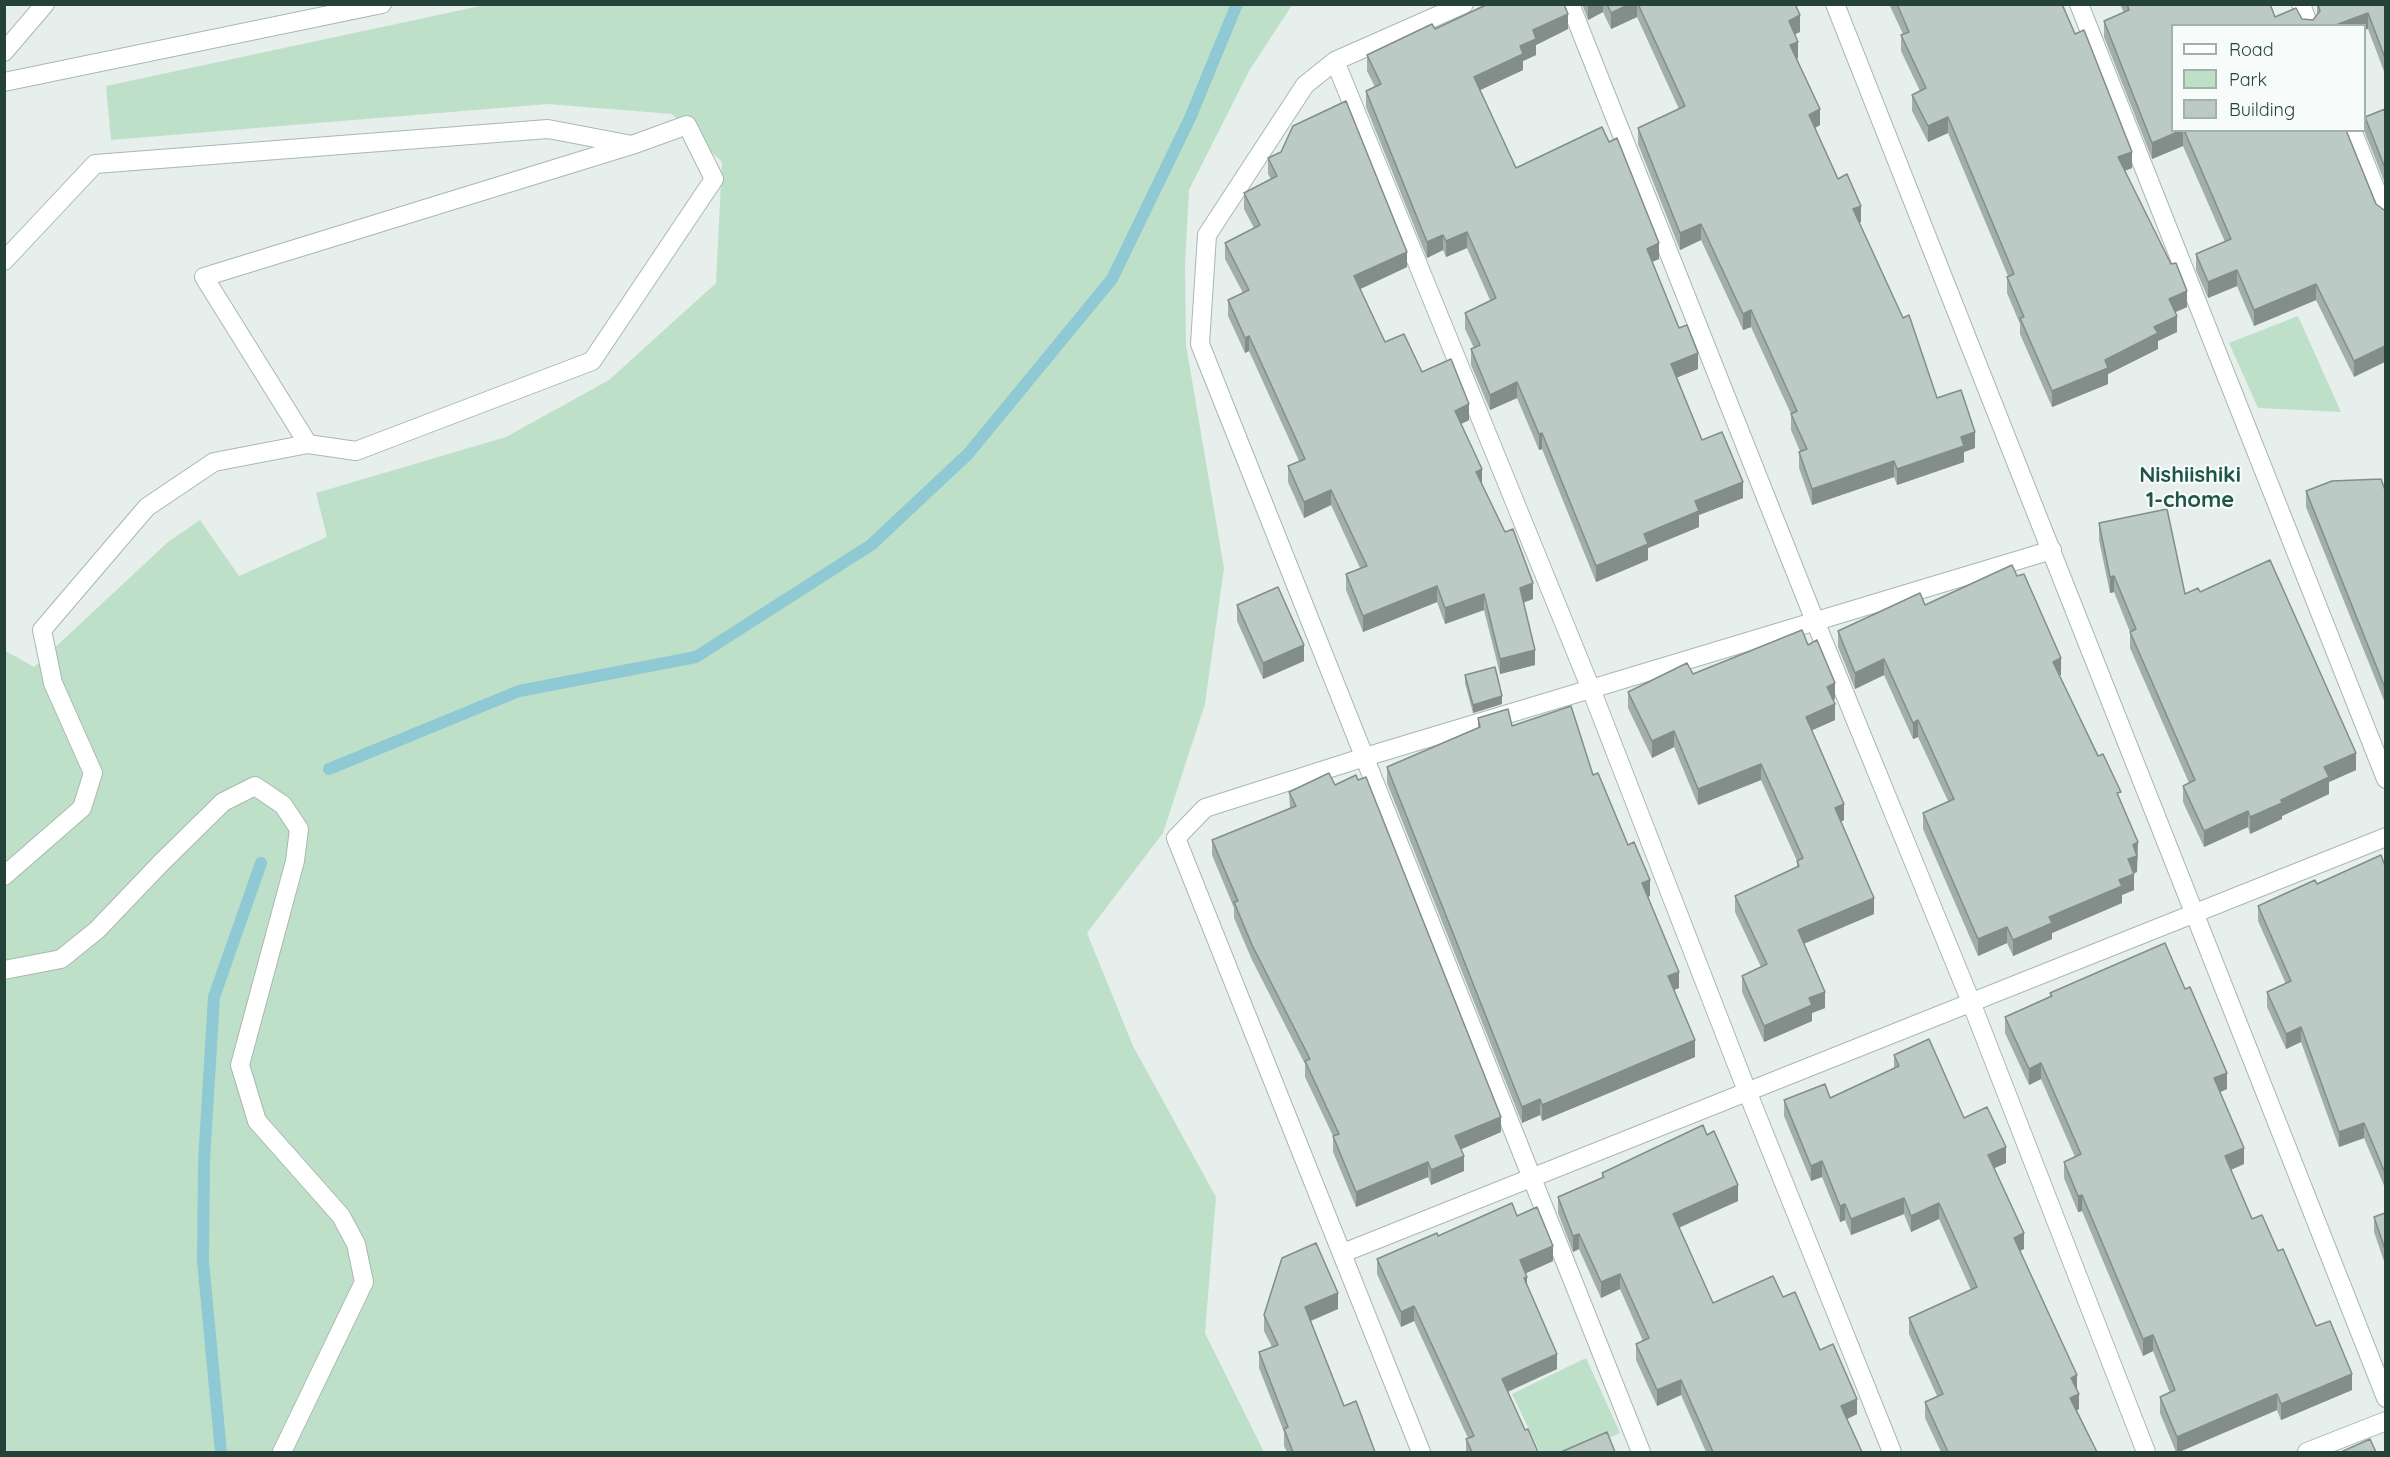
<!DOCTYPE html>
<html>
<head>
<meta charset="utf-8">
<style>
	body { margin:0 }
	#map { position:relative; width:2390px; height:1457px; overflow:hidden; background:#e6efeb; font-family:Quicksand,sans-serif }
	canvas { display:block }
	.frame { position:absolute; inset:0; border:6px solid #24423a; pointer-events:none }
	.legend { position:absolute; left:2171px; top:24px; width:195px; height:108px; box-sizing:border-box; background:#f7fbf9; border:2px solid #a3b1ad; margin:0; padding:8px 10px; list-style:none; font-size:18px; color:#24423a }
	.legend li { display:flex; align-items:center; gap:12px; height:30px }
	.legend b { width:30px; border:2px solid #a3b1ad }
</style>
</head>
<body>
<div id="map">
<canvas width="2390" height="1457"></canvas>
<div class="frame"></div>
<ul class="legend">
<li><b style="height:8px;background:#fff"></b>Road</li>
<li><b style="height:16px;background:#bfe0c8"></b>Park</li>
<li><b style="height:16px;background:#bbcac4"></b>Building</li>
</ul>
</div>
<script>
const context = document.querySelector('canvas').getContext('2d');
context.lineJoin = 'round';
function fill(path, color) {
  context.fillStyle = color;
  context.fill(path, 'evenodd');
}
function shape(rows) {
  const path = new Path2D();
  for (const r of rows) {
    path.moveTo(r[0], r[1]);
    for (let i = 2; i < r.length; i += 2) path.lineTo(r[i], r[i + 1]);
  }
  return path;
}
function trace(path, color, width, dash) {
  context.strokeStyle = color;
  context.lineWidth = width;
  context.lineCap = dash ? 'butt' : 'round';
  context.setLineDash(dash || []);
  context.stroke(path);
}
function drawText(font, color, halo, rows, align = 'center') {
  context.font = font + ' Quicksand,sans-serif';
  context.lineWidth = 4.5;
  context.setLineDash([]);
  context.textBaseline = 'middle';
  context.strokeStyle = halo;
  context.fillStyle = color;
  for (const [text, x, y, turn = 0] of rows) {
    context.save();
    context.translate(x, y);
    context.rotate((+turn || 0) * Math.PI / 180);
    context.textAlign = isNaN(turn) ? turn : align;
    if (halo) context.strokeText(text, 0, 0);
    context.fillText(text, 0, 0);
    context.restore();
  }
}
fill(shape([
	[485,5,1292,5,1249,71,1189,190,1185,264,1186,345,1224,568,1205,704,1163,833,1087,933,1133,1046,1216,1197,1205,1333,1264,1452,5,1452,4,650,34,667,168,542,200,520,239,576,327,537,316,493,506,437,609,380,716,283,722,162,672,114,548,104,111,140,106,86],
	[2298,316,2341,412,2258,408,2229,343],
	[1586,1358,1620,1433,1579,1452,1540,1452,1512,1394]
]), '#bfe0c8');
trace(shape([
	[329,769,519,691,696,657,871,545,968,454,1112,279,1190,118,1237,4],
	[221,1452,203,1261,204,1161,214,997,261,863]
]), '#8ec9d4', 12);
const minor = shape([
	[1464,4,1335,61,1305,85,1207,235,1200,344,1641,1452],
	[1570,4,1815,621,1971,1002,2146,1452],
	[1835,4,2386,1398],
	[2079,4,2386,779],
	[2301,4,2309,26],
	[4,52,45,4],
	[1335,61,1591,689,1747,1091,1892,1452],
	[4,82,382,4],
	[2352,130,2386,215],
	[4,261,95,164,548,129,632,145,687,125,714,179,592,361,356,451,308,444,204,277,632,145],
	[4,876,82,808,93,773,53,683,42,630,147,507,214,462,308,444],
	[4,970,61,959,97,930,161,863,223,802,255,786,283,805,299,829,295,861,240,1065,257,1121,341,1216,356,1244,364,1282,282,1452],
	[1343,1253,2386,837],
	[1421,1452,1176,838,1205,808,1365,757,2052,550],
	[2307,1452,2386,1421]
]);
trace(minor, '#a8b8b2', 20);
trace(minor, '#fff', 18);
fill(shape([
	[1582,4,1796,4,1800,32,1795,34,1798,58,1797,58,1820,125,1815,128,1838,179,1861,222,1859,223,1937,398,1975,448,1964,452,1964,462,1897,485,1894,477,1812,505,1799,468,1799,452,1800,451,1791,430,1791,414,1751,327,1743,330,1701,240,1680,250,1638,144,1638,128,1679,109,1637,17,1611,29,1603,12,1588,20],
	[1889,4,2062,4,2132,168,2125,171,2187,307,2175,312,2177,332,2158,341,2158,349,2108,374,2108,384,2052,407,2020,334,2020,324,2007,293,2007,277,2008,276,1948,133,1928,142,1912,111,1912,95,1920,91,1901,51,1901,35,1903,34],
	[2120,4,2270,4,2275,17,2313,20,2317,15,2317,4,2385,4,2385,74,2368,29,2172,26,2172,130,2346,130,2376,204,2354,377,2316,300,2254,326,2237,286,2208,298,2196,270,2196,254,2225,242,2183,146,2152,159,2104,37,2104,21,2124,13],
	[1435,29,1568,29,1536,45,1536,55,1523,61,1523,70,1480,90,1516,168,1659,259,1652,262,1679,328,1698,369,1677,377,1702,440,1743,498,1699,515,1699,527,1648,548,1648,560,1596,582,1542,449,1539,450,1517,398,1490,410,1471,365,1471,349,1474,348,1465,329,1465,313,1490,300,1467,248,1446,257,1443,250,1427,258,1366,107,1366,91,1375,87,1367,71,1367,55],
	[2385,109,2385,183,2365,133,2365,117],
	[1268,158,1407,267,1360,289,1385,342,1422,372,1469,420,1461,424,1482,484,1533,599,1523,602,1535,665,1500,674,1484,610,1445,624,1437,602,1363,632,1346,590,1346,574,1360,568,1331,505,1304,518,1288,482,1288,466,1299,461,1249,351,1245,353,1228,316,1228,300,1243,293,1225,259,1225,243,1254,228,1244,209,1244,193,1271,179,1268,174],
	[2385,490,2385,703,2306,507,2306,491],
	[2099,523,2185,594,2200,592,2356,770,2329,782,2329,794,2282,816,2282,819,2250,834,2248,827,2204,847,2183,802,2183,786,2189,783,2130,648,2130,632,2114,592,2110,593,2099,540],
	[1237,605,1304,661,1263,679,1237,621],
	[1925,605,2061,675,2059,675,2121,801,2138,859,2137,859,2137,872,2134,873,2134,890,2122,895,2122,903,2052,933,2052,939,2013,956,2007,943,1978,956,1923,829,1923,813,1948,801,1918,737,1913,739,1884,675,1855,689,1838,647,1838,631],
	[1808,645,1835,699,1833,700,1835,720,1812,730,1844,820,1841,822,1874,914,1804,944,1825,1008,1812,1013,1812,1021,1764,1042,1742,992,1742,976,1761,967,1735,912,1735,896,1797,867,1797,861,1761,780,1698,805,1674,747,1652,758,1628,708,1628,692],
	[1465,675,1502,704,1473,713,1465,683],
	[1478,718,1512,726,1593,775,1650,896,1648,897,1679,988,1674,990,1695,1057,1542,1121,1540,1115,1522,1123,1387,783,1387,767,1478,728],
	[1289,792,1501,1132,1461,1149,1464,1171,1431,1185,1428,1177,1356,1207,1333,1152,1333,1136,1305,1077,1305,1064,1252,960,1234,918,1234,908,1212,855,1212,840,1290,809],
	[2385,866,2385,1188,2364,1138,2339,1147,2301,1042,2286,1049,2267,1007,2267,992,2286,984,2258,921,2258,906,2317,884],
	[2050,993,2227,1089,2220,1092,2244,1164,2231,1170,2252,1219,2278,1251,2316,1326,2352,1390,2281,1420,2277,1410,2179,1452,2176,1452,2160,1413,2160,1397,2170,1393,2153,1351,2143,1356,2082,1211,2078,1212,2064,1178,2064,1162,2075,1157,2041,1079,2029,1085,2005,1033,2005,1017,2050,996],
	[1894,1055,1964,1118,2006,1163,1994,1168,2024,1249,2020,1251,2077,1389,2079,1409,2077,1410,2097,1452,1941,1452,1925,1418,1925,1402,1937,1396,1909,1334,1909,1318,1971,1290,1939,1219,1911,1232,1904,1214,1851,1235,1845,1220,1840,1222,1822,1177,1811,1181,1784,1116,1784,1100,1830,1098,1894,1068],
	[1707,1135,1738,1201,1679,1228,1713,1303,1783,1297,1820,1350,1857,1414,1847,1419,1862,1452,1706,1452,1681,1395,1657,1406,1636,1360,1636,1344,1643,1341,1620,1289,1601,1298,1579,1249,1573,1252,1558,1213,1558,1197,1602,1178,1602,1173],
	[2385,1213,2385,1264,2374,1232,2374,1217],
	[1517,1216,1553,1261,1526,1273,1527,1287,1557,1369,1508,1392,1525,1430,1538,1452,1466,1452,1466,1439,1468,1438,1414,1321,1401,1327,1377,1274,1377,1259,1438,1236],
	[1338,1309,1311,1321,1344,1406,1375,1452,1287,1452,1284,1446,1284,1432,1259,1368,1259,1352,1272,1347,1264,1331,1264,1315]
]), '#a1aea9');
fill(shape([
	[1588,4,1603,4,1603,12,1588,20],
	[1630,4,1637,4,1637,17,1611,29,1611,13],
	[2368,13,2368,29,2364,30,2364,26,2333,26],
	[1568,14,1568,29,1536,45,1536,55,1523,61,1523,70,1474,93,1474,77,1520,46,1533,30],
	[1800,15,1800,32,1789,37,1789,21],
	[1798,42,1798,58,1790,61,1790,45],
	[1820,109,1820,125,1809,131,1809,115],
	[1948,117,1948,133,1928,142,1928,126],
	[2182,130,2183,130,2183,146,2152,159,2152,143],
	[2132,152,2132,168,2118,173,2118,157],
	[1861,206,1861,222,1853,225,1853,209],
	[1701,224,1701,240,1680,250,1680,233],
	[1467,232,1467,248,1446,257,1446,241],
	[1443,235,1443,250,1427,258,1427,242],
	[1659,243,1659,259,1647,264,1647,249],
	[1407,252,1407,267,1354,292,1354,276],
	[2237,270,2237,286,2208,298,2208,282],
	[2316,284,2316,300,2254,326,2254,310],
	[2187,291,2187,307,2169,315,2169,299],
	[1751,310,1751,327,1743,330,1743,314],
	[2177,316,2177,332,2158,341,2158,349,2108,374,2108,384,2052,407,2052,391,2105,360,2154,327],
	[1249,336,1249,351,1245,353,1245,338],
	[2385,346,2385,362,2354,377,2354,361],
	[1698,353,1698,369,1671,380,1671,364],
	[1517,382,1517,398,1490,410,1490,395],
	[1469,404,1469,420,1455,427,1455,411],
	[1975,432,1975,448,1964,452,1964,462,1897,485,1897,469,1961,437],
	[1542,433,1542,449,1539,450,1539,434],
	[1894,461,1894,477,1812,505,1812,489],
	[1482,469,1482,484,1476,472],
	[1743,482,1743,498,1699,515,1699,527,1648,548,1648,560,1596,582,1596,566,1695,501],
	[1331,490,1331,505,1304,518,1304,502],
	[2114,576,2114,592,2110,593,2110,577],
	[1533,583,1533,599,1520,604,1520,588],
	[1437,586,1437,602,1363,632,1363,616],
	[1484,594,1484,610,1445,624,1445,608],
	[1304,645,1304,661,1263,679,1263,663],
	[1535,650,1535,665,1500,674,1500,659],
	[2061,658,2061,675,2053,678,2053,662],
	[1884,659,1884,675,1855,689,1855,673],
	[1835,683,1835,699,1827,703,1827,687],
	[1502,696,1502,704,1473,713,1473,705],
	[1835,704,1835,720,1806,733,1806,717],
	[1918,720,1918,737,1913,739,1913,723],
	[1674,731,1674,747,1652,758,1652,741],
	[2356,753,2356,770,2329,782,2329,794,2282,816,2282,819,2250,834,2250,817,2281,800,2324,767],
	[1761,764,1761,780,1698,805,1698,789],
	[1844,804,1844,820,1835,824,1835,808],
	[2248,811,2248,827,2204,847,2204,831],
	[2138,842,2137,872,2128,875,2128,859,2133,845],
	[2134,874,2134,890,2122,895,2122,903,2052,933,2052,939,2013,956,2013,940,2049,917,2119,880],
	[1650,880,1650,896,1642,899,1642,883],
	[1874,898,1874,914,1798,946,1798,930],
	[2007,927,2007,943,1978,956,1978,939],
	[1679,972,1679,988,1668,992,1668,976],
	[1825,992,1825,1008,1812,1013,1812,1021,1764,1042,1764,1026,1809,998],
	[2301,1027,2301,1042,2286,1049,2286,1034],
	[1695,1040,1695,1057,1542,1121,1542,1105],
	[2041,1063,2041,1079,2029,1085,2029,1069],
	[2227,1073,2227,1089,2214,1095,2214,1078],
	[1540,1099,1540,1115,1522,1123,1522,1107],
	[1501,1117,1501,1132,1455,1152,1455,1136],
	[2364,1123,2364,1138,2339,1147,2339,1132],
	[2006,1147,2006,1163,1988,1171,1988,1155],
	[2244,1148,2244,1164,2225,1172,2225,1156],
	[1464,1156,1464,1171,1431,1185,1431,1170],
	[1822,1161,1822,1177,1811,1181,1811,1166],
	[1428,1162,1428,1177,1356,1207,1356,1192],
	[1738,1185,1738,1201,1673,1230,1673,1214],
	[2082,1195,2082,1211,2078,1212,2078,1196],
	[1904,1198,1904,1214,1851,1235,1851,1219],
	[1939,1203,1939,1219,1911,1232,1911,1216],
	[1845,1204,1845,1220,1840,1222,1840,1206],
	[2024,1233,2024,1249,2014,1253,2014,1238],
	[1579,1234,1579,1249,1573,1252,1573,1236],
	[1553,1246,1553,1261,1520,1276,1520,1260],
	[1620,1274,1620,1289,1601,1298,1601,1282],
	[1527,1277,1527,1292,1524,1278],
	[1338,1293,1338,1309,1305,1323,1305,1307],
	[1414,1306,1414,1321,1401,1327,1401,1312],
	[2153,1335,2153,1351,2143,1356,2143,1339],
	[1557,1354,1557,1369,1502,1394,1502,1379],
	[2352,1374,2352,1390,2281,1420,2281,1404],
	[2077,1375,2077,1391,2071,1378],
	[1681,1380,1681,1395,1657,1406,1657,1390],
	[2079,1394,2079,1409,2070,1413,2070,1398],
	[2277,1394,2277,1410,2179,1452,2177,1452,2177,1437],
	[1857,1399,1857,1414,1841,1422,1841,1406]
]), '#838d89');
const building = shape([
	[1488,4,1564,4,1568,14,1533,30,1536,39,1520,46,1523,54,1474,77,1516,168,1602,127,1609,142,1617,138,1659,243,1647,249,1679,328,1687,325,1698,353,1671,364,1702,440,1722,432,1743,482,1695,501,1699,511,1644,534,1648,544,1596,566,1542,433,1539,434,1517,382,1490,395,1471,349,1480,345,1465,313,1496,298,1467,232,1446,241,1443,235,1427,242,1366,91,1381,84,1367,55,1432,24,1435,29,1488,4],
	[1607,4,1630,4,1611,13,1607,4],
	[1638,4,1795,4,1800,15,1789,21,1798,42,1790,45,1820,109,1809,115,1838,179,1847,174,1861,206,1853,209,1903,318,1909,315,1937,398,1961,390,1975,432,1961,437,1964,446,1897,469,1894,461,1812,489,1799,452,1807,449,1791,414,1797,411,1751,310,1743,314,1701,224,1680,233,1638,128,1685,106,1638,4],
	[1897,4,2062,4,2075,34,2084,30,2132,152,2118,157,2171,264,2176,263,2187,291,2169,299,2177,316,2154,327,2158,333,2105,360,2108,368,2052,391,2020,318,2024,317,2007,277,2014,274,1948,117,1928,126,1912,95,1926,88,1901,35,1909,32,1897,4],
	[2127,4,2270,4,2275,17,2296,8,2302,19,2313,20,2320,11,2318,4,2385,4,2385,58,2368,13,2333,26,2172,26,2172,130,2182,130,2152,143,2104,21,2129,10,2127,4],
	[1346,101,1407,252,1354,276,1385,342,1404,334,1422,372,1451,359,1469,404,1455,411,1482,469,1476,472,1505,532,1513,529,1533,583,1520,588,1535,650,1500,659,1484,594,1445,608,1437,586,1363,616,1346,574,1367,566,1331,490,1304,502,1288,466,1305,459,1249,336,1245,338,1228,300,1249,290,1225,243,1260,225,1244,193,1277,176,1268,158,1281,152,1293,126,1346,101],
	[2385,109,2385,168,2365,117,2385,109],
	[2184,130,2346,130,2376,204,2384,210,2385,210,2385,346,2354,361,2316,284,2254,310,2237,270,2208,282,2196,254,2231,239,2184,130],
	[2381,479,2385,490,2385,688,2306,491,2332,481,2381,479],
	[2167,509,2185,594,2198,588,2200,592,2270,560,2356,753,2324,767,2329,777,2281,800,2282,803,2250,817,2248,811,2204,831,2183,786,2195,780,2130,632,2136,629,2114,576,2110,577,2099,523,2167,509],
	[2012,565,2017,576,2024,574,2061,658,2053,662,2098,756,2103,754,2121,792,2117,793,2138,842,2133,845,2137,856,2128,859,2134,874,2119,880,2122,886,2049,917,2052,923,2013,940,2007,927,1978,939,1923,813,1954,799,1918,720,1913,723,1884,659,1855,673,1838,631,1920,593,1925,605,2012,565],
	[1278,587,1304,645,1263,663,1237,605,1278,587],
	[1802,630,1808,645,1817,640,1835,683,1827,687,1835,704,1806,717,1844,804,1835,808,1874,898,1798,930,1825,992,1809,998,1812,1005,1764,1026,1742,976,1767,964,1735,896,1799,866,1797,861,1803,858,1761,764,1698,789,1674,731,1652,741,1628,692,1687,663,1693,674,1802,630],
	[1495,667,1502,696,1473,705,1465,675,1495,667],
	[1571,706,1593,775,1598,773,1628,845,1634,842,1650,880,1642,883,1679,972,1668,976,1695,1040,1542,1105,1540,1099,1522,1107,1387,767,1480,727,1478,718,1508,709,1512,726,1571,706],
	[1329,773,1335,785,1356,775,1358,780,1366,777,1501,1117,1455,1136,1464,1156,1431,1170,1428,1162,1356,1192,1333,1136,1339,1134,1305,1061,1310,1059,1252,945,1234,902,1238,901,1212,840,1296,806,1289,792,1329,773],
	[2381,855,2385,866,2385,1173,2364,1123,2339,1132,2301,1027,2286,1034,2267,992,2291,981,2258,906,2315,880,2317,884,2381,855],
	[2165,943,2185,989,2190,987,2227,1073,2214,1078,2244,1148,2225,1156,2252,1219,2262,1215,2278,1251,2283,1249,2316,1326,2330,1321,2352,1374,2281,1404,2277,1394,2177,1437,2160,1397,2175,1390,2153,1335,2143,1339,2082,1195,2078,1196,2064,1162,2081,1154,2041,1063,2029,1069,2005,1017,2052,996,2050,993,2165,943],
	[1929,1039,1964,1118,1987,1107,2006,1147,1988,1155,2024,1233,2014,1238,2077,1375,2071,1378,2079,1394,2070,1398,2097,1452,1948,1452,1925,1402,1943,1394,1909,1318,1977,1287,1939,1203,1911,1216,1904,1198,1851,1219,1845,1204,1840,1206,1822,1161,1811,1166,1784,1100,1825,1084,1830,1098,1899,1066,1894,1055,1929,1039],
	[1703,1125,1707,1135,1714,1131,1738,1185,1673,1214,1713,1303,1773,1276,1783,1297,1795,1292,1820,1350,1833,1344,1857,1399,1841,1406,1862,1452,1713,1452,1681,1380,1657,1390,1636,1344,1649,1338,1620,1274,1601,1282,1579,1234,1573,1236,1558,1197,1604,1177,1602,1173,1703,1125],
	[1512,1203,1517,1216,1537,1207,1553,1246,1520,1260,1527,1277,1524,1278,1557,1354,1502,1379,1525,1430,1528,1429,1538,1452,1472,1452,1466,1439,1474,1436,1414,1306,1401,1312,1377,1259,1437,1233,1438,1236,1512,1203],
	[2385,1213,2385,1249,2374,1217,2385,1213],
	[1316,1243,1338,1293,1305,1307,1344,1406,1356,1401,1375,1452,1293,1452,1284,1429,1288,1427,1259,1352,1278,1345,1264,1315,1282,1258,1316,1243],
	[1607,1432,1615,1452,1561,1452,1607,1432],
	[2370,1439,2376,1452,2341,1452,2370,1439]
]);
fill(building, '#bbcac4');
trace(building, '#838d89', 1.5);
drawText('bold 22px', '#1f5548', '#f7fbf9', [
	["Nishiishiki",2190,475],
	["1-chome",2190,500]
]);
</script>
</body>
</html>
